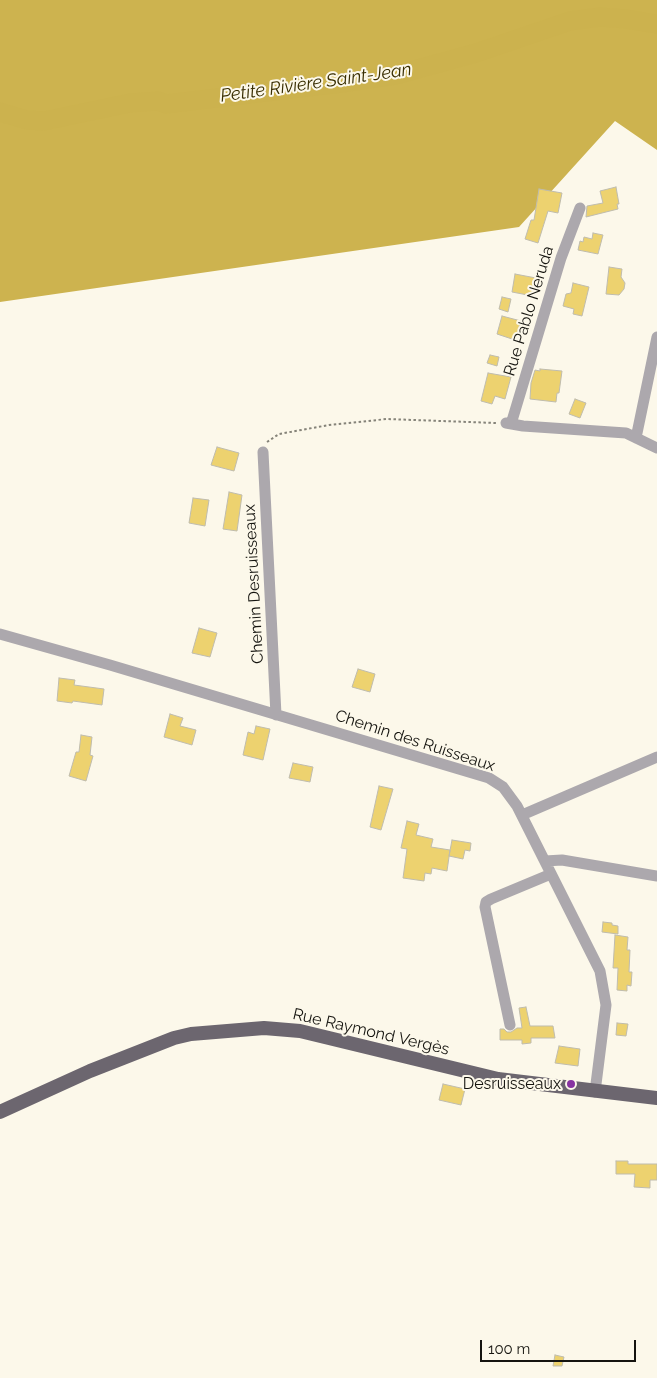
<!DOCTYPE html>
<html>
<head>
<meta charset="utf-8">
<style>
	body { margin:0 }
	#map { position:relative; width:657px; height:1378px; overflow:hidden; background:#fcf8ea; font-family:Raleway,sans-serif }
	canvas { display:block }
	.scale { position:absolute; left:480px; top:1340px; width:156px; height:22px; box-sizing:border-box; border:2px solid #15140f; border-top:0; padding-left:6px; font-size:15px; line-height:18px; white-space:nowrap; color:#15140f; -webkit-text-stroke:4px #fcf8ea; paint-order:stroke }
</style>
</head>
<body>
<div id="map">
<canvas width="657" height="1378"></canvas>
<div class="scale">100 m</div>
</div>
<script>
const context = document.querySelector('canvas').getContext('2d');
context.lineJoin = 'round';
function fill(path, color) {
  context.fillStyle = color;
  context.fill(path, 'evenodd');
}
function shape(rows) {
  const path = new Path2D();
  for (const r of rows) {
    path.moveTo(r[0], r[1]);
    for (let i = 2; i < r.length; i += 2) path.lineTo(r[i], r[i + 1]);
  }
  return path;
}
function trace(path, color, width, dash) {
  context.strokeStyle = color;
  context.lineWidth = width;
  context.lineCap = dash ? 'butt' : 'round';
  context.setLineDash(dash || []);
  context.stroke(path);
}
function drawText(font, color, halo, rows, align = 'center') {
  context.font = font + ' Raleway,sans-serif';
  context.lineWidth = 4;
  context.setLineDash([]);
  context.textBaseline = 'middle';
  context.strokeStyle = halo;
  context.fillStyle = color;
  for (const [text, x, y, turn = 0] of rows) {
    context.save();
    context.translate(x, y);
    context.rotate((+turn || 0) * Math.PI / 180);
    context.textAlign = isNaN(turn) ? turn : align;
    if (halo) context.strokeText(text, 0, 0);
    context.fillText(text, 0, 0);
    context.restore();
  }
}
fill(shape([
	[0,0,657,0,657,150,615,121,519,227,0,302]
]), '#cdb34f');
trace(shape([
	[0,112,27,120,44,121,130,103,158,101,166,104,342,83,396,75,476,53,570,21,600,17,626,19,657,24]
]), '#ccb24e', 19);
const building = shape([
	[616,187,619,204,617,204,618,209,586,217,587,206,603,203,600,191,616,187],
	[539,189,562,193,558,213,548,211,538,243,525,239,531,220,534,220,539,189],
	[593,233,603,235,598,254,578,250,580,241,583,242,584,237,592,239,593,233],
	[609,267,622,269,621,277,625,283,624,289,619,295,606,294,609,267],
	[515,274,536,278,533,296,512,292,515,274],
	[573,283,589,287,582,316,573,314,574,309,563,306,566,294,571,293,573,283],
	[502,297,511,299,508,312,499,309,502,297],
	[502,316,521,321,515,340,497,334,502,316],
	[490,355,499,357,497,366,487,363,490,355],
	[540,369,562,371,559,393,557,393,556,402,530,399,531,383,535,370,540,371,540,369],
	[488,373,511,377,505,399,495,396,492,404,481,401,488,373],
	[575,399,586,403,580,418,569,414,575,399],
	[217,447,239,453,234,471,211,465,217,447],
	[229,492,242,495,237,531,223,529,229,492],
	[193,498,209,500,205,526,189,523,193,498],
	[199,628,217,633,210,657,192,653,199,628],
	[358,669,375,674,370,692,352,687,358,669],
	[59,678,75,680,74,685,104,689,102,705,73,701,72,703,57,701,59,678],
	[170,714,183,718,180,726,196,730,192,745,164,737,170,714],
	[256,726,270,729,263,760,243,755,248,732,254,734,256,726],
	[81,735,92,737,90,755,93,756,86,781,69,776,76,752,79,752,81,735],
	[293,763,313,767,310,782,289,778,293,763],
	[379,786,393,789,381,830,370,827,379,786],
	[407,821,419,824,416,835,433,839,431,847,450,850,447,871,432,868,431,874,425,873,424,881,403,878,407,849,401,848,407,821],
	[452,840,471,843,470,851,465,850,463,859,449,856,452,840],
	[603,922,612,923,612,925,618,926,618,934,602,932,603,922],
	[615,935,628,937,627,950,630,950,629,972,632,972,631,986,627,985,627,991,617,990,618,968,613,968,615,935],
	[526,1007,530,1026,553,1026,555,1038,531,1038,531,1043,522,1044,522,1040,500,1040,500,1029,504,1029,507,1032,511,1032,517,1028,522,1028,519,1008,526,1007],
	[617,1023,628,1024,626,1036,616,1035,617,1023],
	[559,1046,580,1049,578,1066,555,1063,559,1046],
	[443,1084,465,1089,461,1105,439,1100,443,1084],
	[616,1161,628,1161,628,1164,657,1164,657,1180,650,1180,650,1188,634,1187,635,1174,616,1174,616,1161],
	[555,1355,564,1357,562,1366,553,1366,555,1355]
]);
fill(building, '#edd26f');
trace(building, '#bfbcae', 1);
trace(shape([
	[267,442,279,434,329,425,387,419,496,423]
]), '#858379', 2, [2.5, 2.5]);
trace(shape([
	[506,423,523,426,626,433,657,448],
	[511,424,561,258,580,208],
	[636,438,657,337],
	[263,452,276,715],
	[0,634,110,665,489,778,503,787,517,806,600,971,606,1005,595,1092],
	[522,815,657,757],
	[545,861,562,860,657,876],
	[510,1025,485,907,486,902,491,899,551,874]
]), '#aca8ad', 11);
trace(shape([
	[0,1112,90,1071,174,1038,191,1034,264,1028,300,1031,498,1079,657,1098]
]), '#6c666f', 14);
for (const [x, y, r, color] of [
	[571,1084,5,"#8733a1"]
]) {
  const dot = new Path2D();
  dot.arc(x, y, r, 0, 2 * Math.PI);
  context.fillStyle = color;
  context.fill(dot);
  trace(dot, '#fcf8ea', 2);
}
drawText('16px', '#15140f', '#fcf8ea', [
	["Rue Pablo Neruda",529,311,-73],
	["Chemin Desruisseaux",254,584,-93],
	["Chemin des Ruisseaux",415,741,18],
	["Rue Raymond Vergès",371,1032,13]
]);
drawText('16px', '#15140f', '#fcf8ea', [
	["Desruisseaux",561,1084]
], 'right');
drawText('italic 18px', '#382d01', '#fcf8ea', [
	["Petite Rivière Saint-Jean",316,83,-8]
]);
</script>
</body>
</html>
